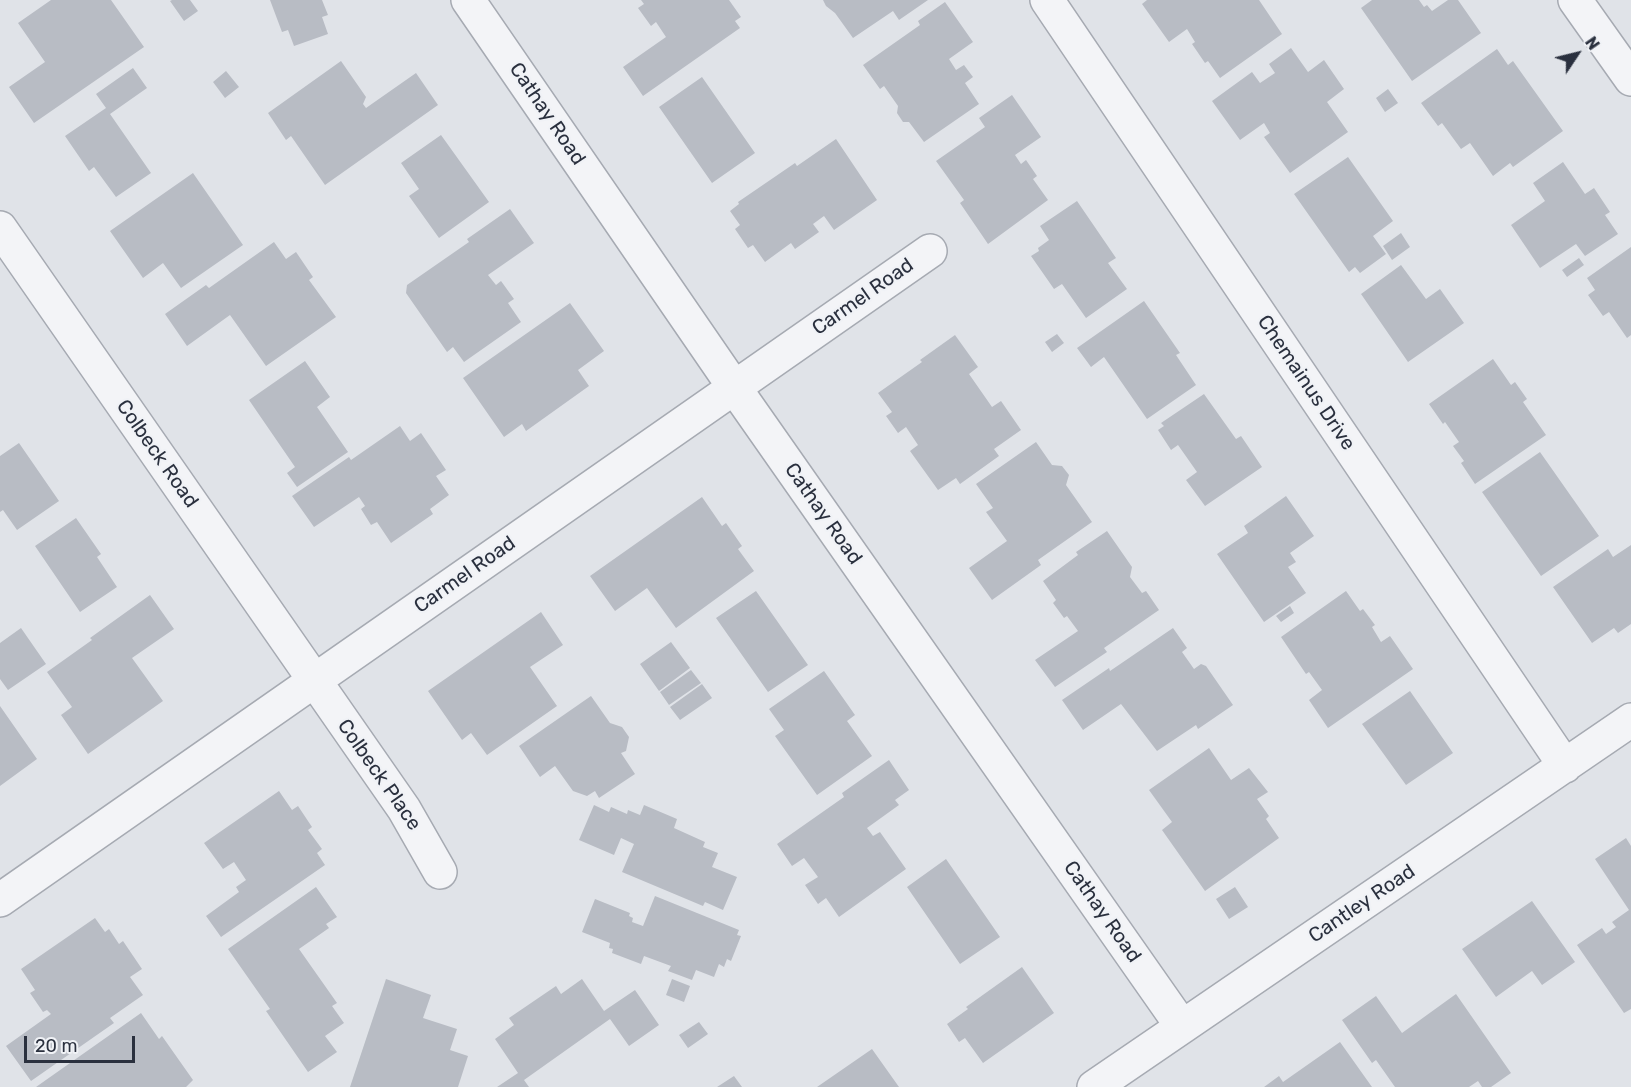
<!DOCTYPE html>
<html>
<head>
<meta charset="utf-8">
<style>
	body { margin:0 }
	#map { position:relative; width:1631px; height:1087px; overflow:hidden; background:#e0e3e8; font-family:Rubik,sans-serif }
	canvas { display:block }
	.north { position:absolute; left:1547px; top:24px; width:60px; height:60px; -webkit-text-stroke:4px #f0f2f6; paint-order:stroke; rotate:55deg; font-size:16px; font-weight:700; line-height:24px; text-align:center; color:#2a303e }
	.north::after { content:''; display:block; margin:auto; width:21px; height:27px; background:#2a303e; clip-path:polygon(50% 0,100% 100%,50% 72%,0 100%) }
	.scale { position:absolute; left:24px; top:1036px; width:111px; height:27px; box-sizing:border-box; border:3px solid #2a303e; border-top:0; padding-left:8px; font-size:18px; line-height:21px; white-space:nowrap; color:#2a303e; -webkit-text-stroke:4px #f0f2f6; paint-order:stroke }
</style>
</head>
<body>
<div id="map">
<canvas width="1631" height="1087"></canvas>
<div class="north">N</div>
<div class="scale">20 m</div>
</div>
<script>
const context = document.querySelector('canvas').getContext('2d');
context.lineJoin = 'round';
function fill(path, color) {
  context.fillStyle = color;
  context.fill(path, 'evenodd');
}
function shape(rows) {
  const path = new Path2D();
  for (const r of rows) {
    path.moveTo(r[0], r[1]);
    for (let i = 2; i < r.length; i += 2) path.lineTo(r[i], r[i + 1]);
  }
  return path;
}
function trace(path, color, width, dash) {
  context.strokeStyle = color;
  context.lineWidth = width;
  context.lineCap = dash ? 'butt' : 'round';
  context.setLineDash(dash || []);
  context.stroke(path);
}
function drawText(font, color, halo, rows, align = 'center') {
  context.font = font + ' Rubik,sans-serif';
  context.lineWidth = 4.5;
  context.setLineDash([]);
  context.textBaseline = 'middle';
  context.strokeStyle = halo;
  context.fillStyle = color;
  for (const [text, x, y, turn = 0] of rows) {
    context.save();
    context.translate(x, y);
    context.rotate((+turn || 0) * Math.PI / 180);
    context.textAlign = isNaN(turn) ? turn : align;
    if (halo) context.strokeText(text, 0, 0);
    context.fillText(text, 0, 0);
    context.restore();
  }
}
fill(shape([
	[51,0,111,0,144,47,34,123,9,87,45,62,18,23],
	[172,0,190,0,198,11,184,21,170,1],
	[270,0,322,0,328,15,322,17,328,34,294,46,288,30,282,32],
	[641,0,729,0,741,17,735,21,740,28,643,96,623,67,666,37,656,22,651,26,638,8,644,4],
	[823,0,928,0,899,20,893,11,853,38,835,13,826,6],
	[1147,0,1259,0,1282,34,1220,78,1208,61,1205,63,1192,44,1195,42,1187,29,1169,42,1142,4],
	[1372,0,1419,0,1424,7,1427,5,1432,11,1448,0,1458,0,1481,33,1412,81,1361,8],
	[945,2,973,42,949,59,956,70,964,65,973,77,965,83,979,104,924,142,909,122,903,122,897,113,898,106,884,86,880,89,863,65,920,25,918,21],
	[1291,48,1308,72,1324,60,1344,89,1327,102,1348,132,1290,173,1264,137,1270,133,1264,123,1240,140,1212,101,1252,72,1260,83,1275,73,1269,64],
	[1497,49,1508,65,1513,61,1563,131,1513,167,1510,163,1493,176,1470,143,1461,149,1442,123,1438,126,1421,103],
	[341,61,366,97,363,104,366,108,416,73,438,105,325,185,291,136,286,140,268,113],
	[133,68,147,88,110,114,151,173,116,197,94,167,89,171,65,136,106,108,96,94],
	[226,71,239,87,225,98,213,82],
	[702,77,755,153,712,183,659,107],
	[1388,89,1398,103,1385,112,1376,98],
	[1012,95,1041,137,1015,155,1021,164,1026,160,1037,176,1033,179,1048,200,988,244,960,203,964,200,936,161,985,127,979,118],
	[441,135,489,202,439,238,409,196,419,189,401,163],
	[836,139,877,200,834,230,824,216,813,224,819,232,795,249,791,243,765,262,753,245,748,248,735,229,740,225,730,211,739,204,738,202,795,163,797,166],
	[1348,157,1393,221,1373,236,1386,254,1360,273,1355,267,1349,272,1294,194],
	[1563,162,1585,194,1594,188,1610,212,1605,215,1618,234,1585,256,1576,244,1540,268,1511,225,1545,201,1533,183],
	[193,173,243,245,181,288,163,263,143,278,110,231],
	[1077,201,1116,258,1108,263,1127,289,1086,318,1062,284,1054,289,1031,256,1039,251,1038,248,1049,240,1040,226],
	[510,209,534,243,488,275,496,285,501,281,514,299,508,303,521,322,464,362,453,347,447,352,406,293,407,285,469,242,467,239],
	[1401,233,1410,247,1392,260,1383,246],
	[274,242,286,259,296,252,313,277,309,280,336,317,266,366,230,315,187,346,165,314,206,285,209,288],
	[1631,247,1631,335,1627,338,1609,312,1603,316,1588,295,1595,290,1587,278],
	[1579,258,1584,265,1567,277,1562,270],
	[1401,265,1426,299,1440,289,1464,323,1408,362,1361,294],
	[1144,301,1180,353,1176,355,1196,385,1147,419,1104,357,1091,367,1077,348],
	[570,303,604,351,578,370,589,386,526,431,522,424,504,437,463,378],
	[1057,334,1064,343,1052,352,1045,342],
	[955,335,978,367,969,374,992,407,1001,401,1021,430,994,449,999,456,960,484,956,478,938,490,910,451,918,445,906,427,898,433,886,416,892,412,878,393,922,362,920,360],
	[1493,359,1511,385,1515,382,1527,399,1523,402,1546,435,1475,484,1461,463,1464,461,1453,446,1459,442,1445,422,1443,424,1429,404],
	[305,361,330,397,317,407,348,452,297,487,287,473,295,467,249,400],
	[1204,394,1236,439,1241,436,1262,467,1205,506,1186,480,1197,472,1178,445,1171,450,1158,430,1164,426,1161,423],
	[400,426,410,441,421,433,446,470,436,476,449,495,430,509,433,514,391,543,377,522,371,525,361,509,365,506,359,497,314,527,292,496,349,457,351,460],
	[1036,442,1052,465,1062,466,1069,475,1066,485,1092,522,1038,560,1041,565,992,600,969,568,1007,541,986,512,993,508,976,484],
	[19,443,59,501,17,530,3,510,0,512,0,456],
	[1540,452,1599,536,1541,576,1482,492],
	[1286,496,1314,536,1290,553,1296,562,1288,567,1306,593,1264,622,1217,554,1248,533,1244,526],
	[702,497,722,526,726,523,742,546,738,549,754,571,676,628,647,588,615,611,590,576],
	[76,518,101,554,97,557,117,587,80,612,35,546],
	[1107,531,1132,567,1130,577,1142,593,1146,591,1159,610,1104,648,1107,652,1055,687,1035,660,1078,631,1067,616,1064,618,1053,603,1056,600,1043,581,1078,555,1076,552],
	[1631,545,1631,624,1618,633,1614,628,1592,643,1553,587,1608,549,1613,557],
	[756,591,808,665,768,692,716,618],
	[1346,591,1360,611,1363,609,1375,625,1372,627,1381,642,1390,636,1413,669,1328,728,1309,700,1322,690,1309,672,1306,674,1281,637],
	[150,595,174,629,132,658,163,701,88,754,61,715,72,707,47,672,92,640,90,638],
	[1290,606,1294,613,1281,622,1276,616],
	[541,612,563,645,530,667,557,706,487,755,471,733,462,740,428,691],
	[21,628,46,664,8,690,0,679,0,643],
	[1173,628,1187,648,1182,652,1194,669,1201,664,1206,666,1233,705,1198,729,1196,725,1157,751,1121,704,1083,730,1062,700,1109,668,1110,671],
	[671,642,690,668,659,691,640,664],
	[691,670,701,683,669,705,660,692],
	[824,671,855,715,847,721,872,756,817,795,775,736,784,730,769,709],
	[702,684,712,698,680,720,670,707],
	[1410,691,1453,753,1406,785,1362,724],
	[591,696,610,723,622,727,629,737,626,751,621,753,635,774,599,798,595,791,587,796,573,791,555,766,540,777,519,746],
	[0,706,37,759,0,786],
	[1209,748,1231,780,1249,768,1268,792,1257,799,1269,816,1266,819,1279,838,1205,891,1162,830,1172,822,1149,790],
	[889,760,909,790,895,800,899,805,867,828,873,836,880,832,906,869,839,917,826,898,818,904,805,885,818,877,804,858,792,866,777,844,844,797,842,793],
	[279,791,292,810,298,806,312,827,308,830,322,849,317,853,325,865,221,937,206,916,239,892,236,887,246,880,234,862,223,869,204,843],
	[594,805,609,812,611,807,627,814,628,810,640,815,644,805,677,819,674,828,705,842,703,847,718,853,712,867,737,877,723,910,705,902,703,906,622,872,634,844,621,838,614,855,579,840],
	[1626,838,1631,846,1631,1009,1624,1013,1577,945,1602,928,1606,934,1616,927,1612,922,1629,910,1595,859],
	[946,859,1000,937,960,964,907,887],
	[316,887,337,917,326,924,329,928,299,949,337,1003,332,1006,344,1023,325,1036,337,1052,308,1072,266,1011,270,1009,228,949],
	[1235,887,1248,907,1229,919,1216,899],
	[655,896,739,930,737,935,741,936,731,961,727,959,724,967,719,964,714,977,696,970,692,980,668,971,671,966,644,956,641,964,612,953,613,949,609,948,610,943,582,932,595,899,630,913,629,916,633,918,632,922,643,926],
	[1532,901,1575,962,1542,985,1532,971,1496,997,1462,949],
	[95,918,105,932,109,929,119,944,123,941,142,969,130,977,143,995,110,1018,114,1023,31,1081,6,1046,51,1014,47,1010,43,1012,30,993,35,990,21,969],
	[1022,967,1054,1013,983,1063,965,1038,959,1042,947,1024,968,1009,966,1007],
	[386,979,431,995,423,1018,457,1029,450,1050,468,1056,458,1087,350,1087],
	[582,979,604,1011,635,990,659,1025,629,1046,610,1019,524,1080,529,1087,497,1087,518,1073,495,1039,514,1025,509,1018,556,986,561,994],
	[672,979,690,986,684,1002,666,995],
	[1456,994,1511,1073,1491,1087,1482,1087,1478,1081,1469,1087,1395,1087,1376,1060,1372,1063,1342,1020,1376,996,1402,1033],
	[141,1013,159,1039,162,1036,193,1080,186,1087,36,1087],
	[699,1022,708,1034,688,1048,679,1035],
	[1340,1042,1372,1087,1264,1087,1279,1076,1283,1082],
	[872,1049,899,1087,817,1087],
	[734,1076,742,1087,717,1087]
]), '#b8bcc4');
const street = shape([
	[468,0,734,387,1181,1025],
	[1047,0,1565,766],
	[1575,0,1631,79],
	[0,228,404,809,440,872],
	[0,900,930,251],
	[1094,1087,1631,720]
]);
trace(street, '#a6aab2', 36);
trace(street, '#f3f4f7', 33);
drawText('20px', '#2a303e', '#f0f2f6', [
	["Cathay Road",547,114,56],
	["Carmel Road",863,297,-35],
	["Chemainus Drive",1306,383,56],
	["Colbeck Road",157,454,55],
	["Cathay Road",823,514,55],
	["Carmel Road",465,575,-35],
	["Colbeck Place",379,775,55],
	["Cantley Road",1362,904,-34],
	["Cathay Road",1102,912,55]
]);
</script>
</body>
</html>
